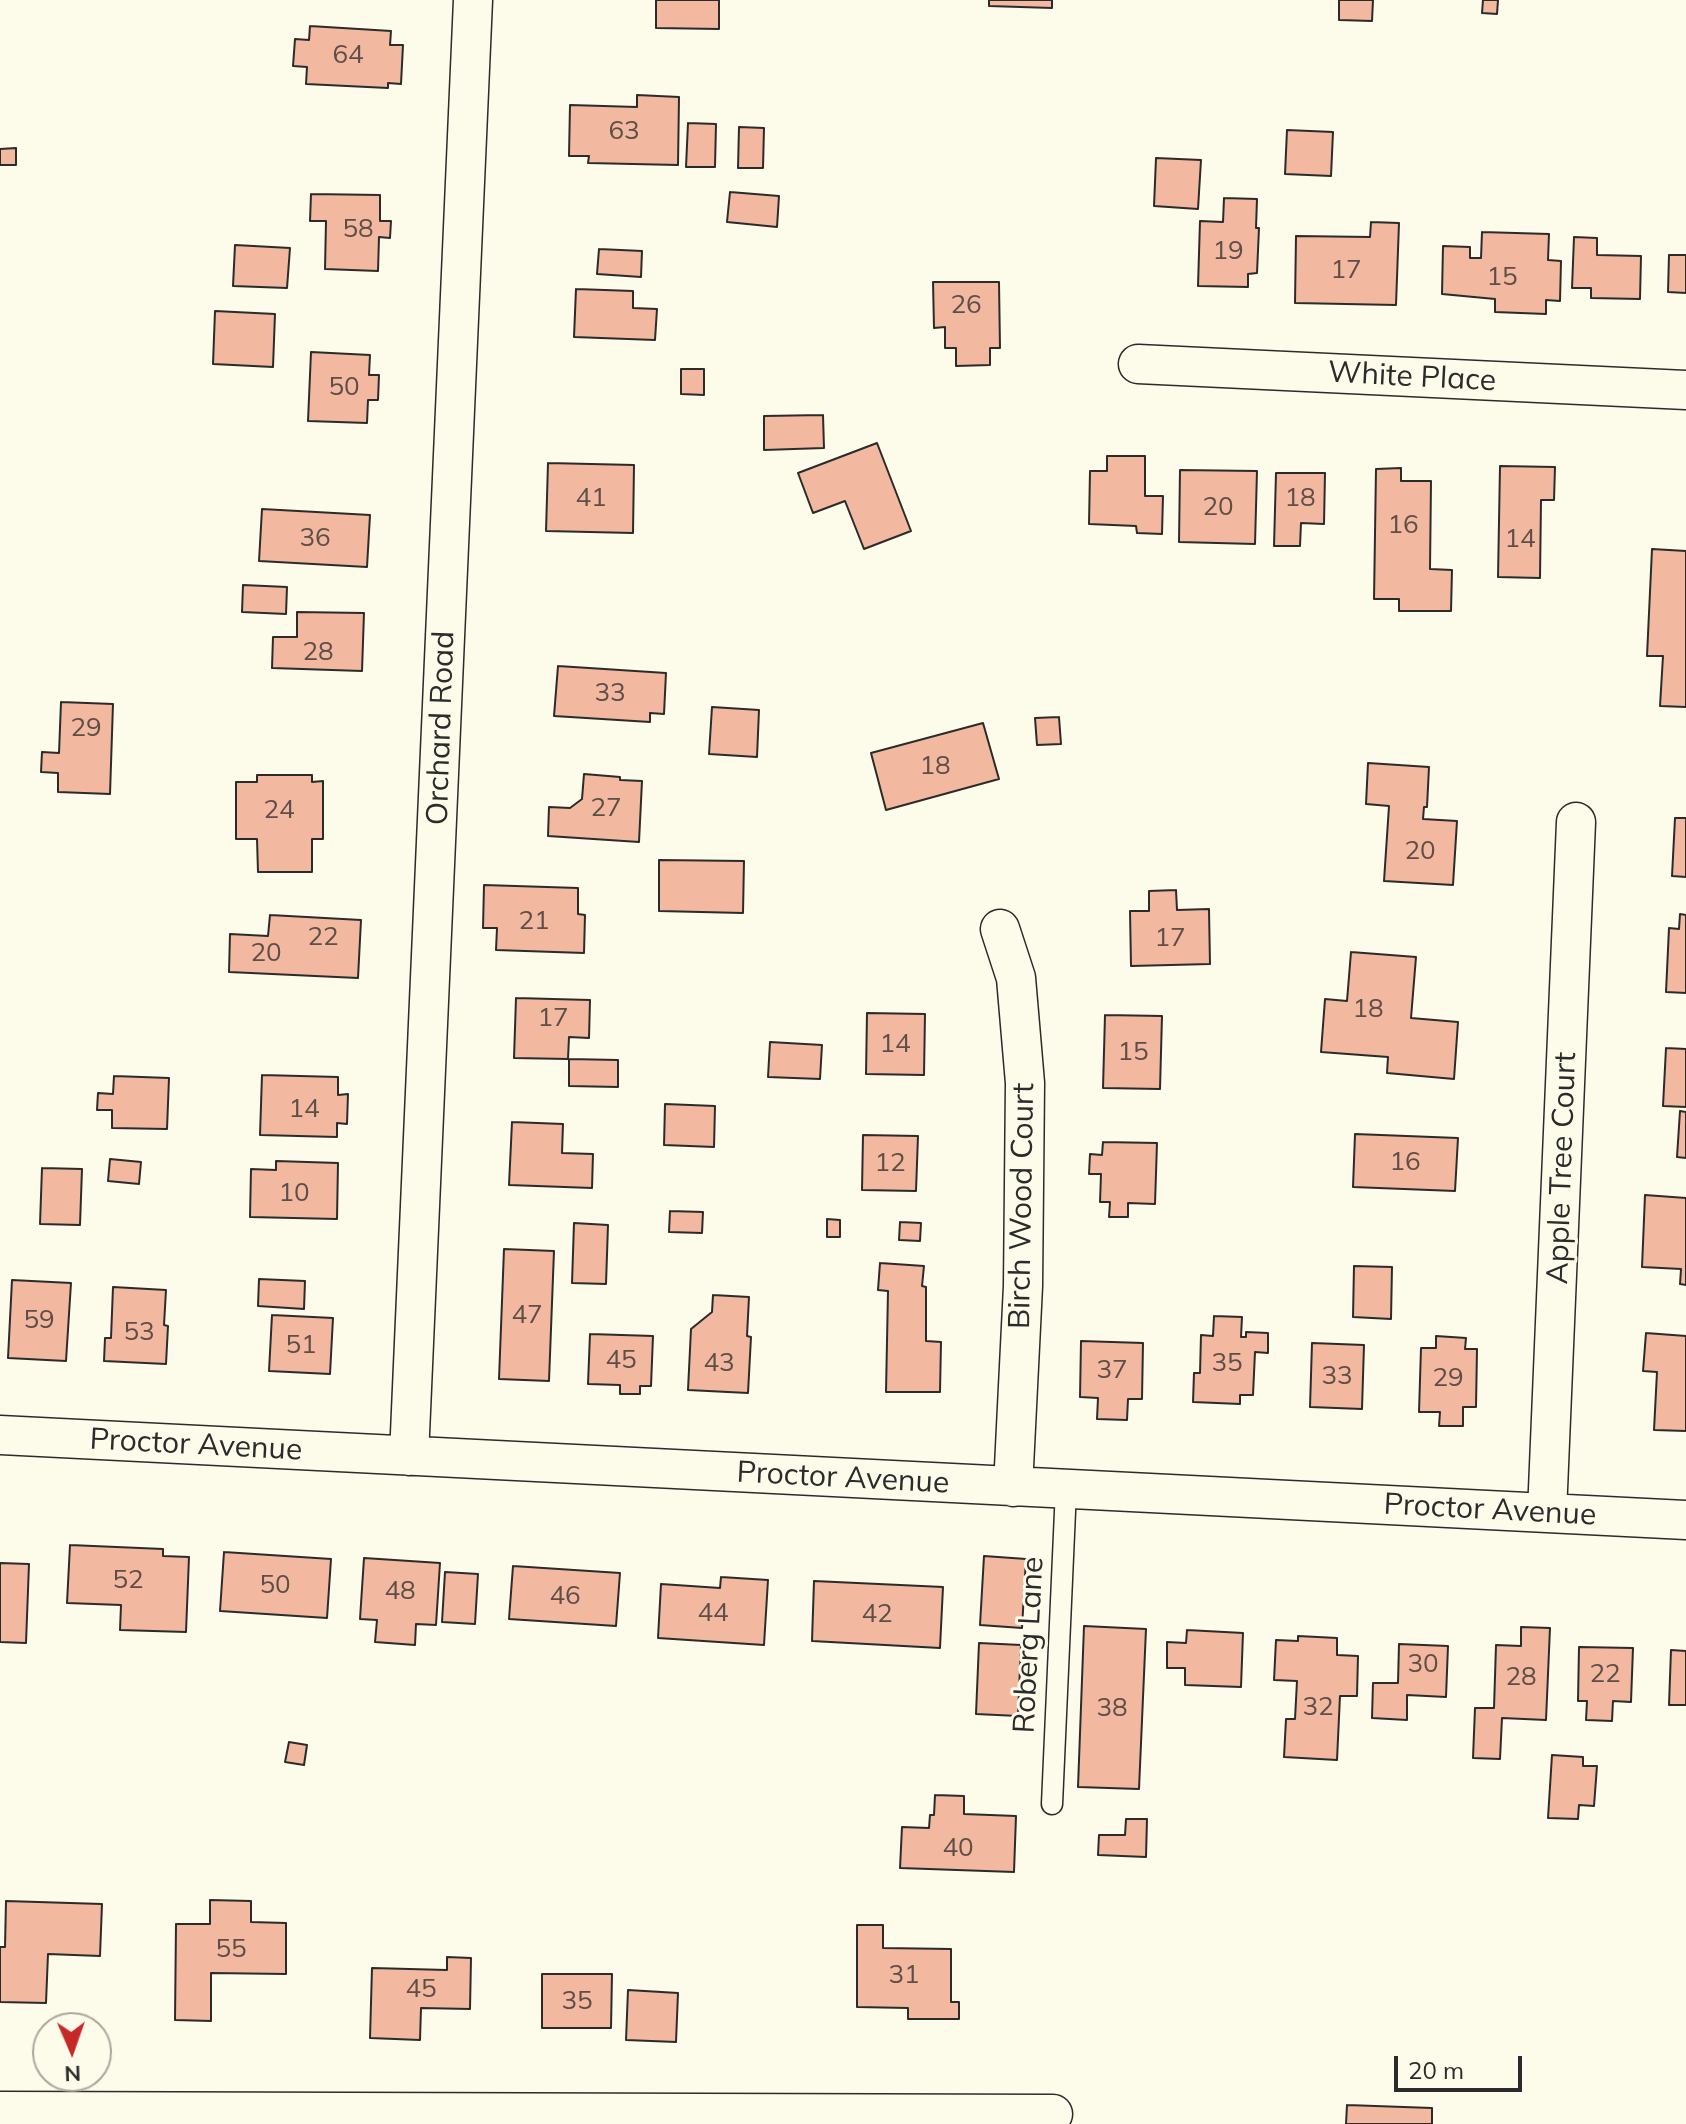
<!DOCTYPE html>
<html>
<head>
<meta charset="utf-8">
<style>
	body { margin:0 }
	#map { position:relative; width:1686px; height:2124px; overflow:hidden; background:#fdfbea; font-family:Mulish,sans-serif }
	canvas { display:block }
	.north { position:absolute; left:32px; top:2012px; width:80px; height:80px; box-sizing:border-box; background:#fdfbea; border:2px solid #a9a89e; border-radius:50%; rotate:178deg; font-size:22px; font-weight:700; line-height:32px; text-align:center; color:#2b2b2b }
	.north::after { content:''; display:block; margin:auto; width:28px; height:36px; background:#c62828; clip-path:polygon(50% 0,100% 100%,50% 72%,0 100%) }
	.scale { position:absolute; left:1394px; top:2056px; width:128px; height:36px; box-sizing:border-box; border:4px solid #2b2b2b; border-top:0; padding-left:10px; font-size:24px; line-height:28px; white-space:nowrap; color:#2b2b2b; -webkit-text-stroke:6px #fdfbea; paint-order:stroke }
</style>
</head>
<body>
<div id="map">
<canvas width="1686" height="2124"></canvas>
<div class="north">N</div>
<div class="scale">20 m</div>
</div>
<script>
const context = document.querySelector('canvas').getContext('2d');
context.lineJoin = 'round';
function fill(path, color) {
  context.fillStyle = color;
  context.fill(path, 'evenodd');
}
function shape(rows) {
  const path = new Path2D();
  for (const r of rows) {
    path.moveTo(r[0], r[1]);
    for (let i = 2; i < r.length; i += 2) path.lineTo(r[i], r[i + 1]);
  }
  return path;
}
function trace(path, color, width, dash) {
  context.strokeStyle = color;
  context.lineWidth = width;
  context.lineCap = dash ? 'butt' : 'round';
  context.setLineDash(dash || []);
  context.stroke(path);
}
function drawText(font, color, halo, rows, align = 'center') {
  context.font = font + ' Mulish,sans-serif';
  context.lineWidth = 6;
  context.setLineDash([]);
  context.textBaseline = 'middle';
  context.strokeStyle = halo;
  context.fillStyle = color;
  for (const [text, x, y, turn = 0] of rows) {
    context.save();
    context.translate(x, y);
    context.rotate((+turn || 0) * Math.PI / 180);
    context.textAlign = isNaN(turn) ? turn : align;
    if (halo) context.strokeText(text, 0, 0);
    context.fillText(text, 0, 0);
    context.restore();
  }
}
const building = shape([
	[656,0,719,0,719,29,656,28,656,0],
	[989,0,1052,0,1052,8,989,6,989,0],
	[1339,0,1373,0,1372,21,1339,20,1339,0],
	[1483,0,1498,0,1497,14,1482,13,1483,0],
	[310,26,391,31,390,45,403,45,401,84,388,83,388,88,306,84,307,67,293,66,295,39,309,40,310,26],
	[637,95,679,97,678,165,588,163,589,156,569,156,570,105,637,107,637,95],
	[688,123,716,124,715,167,686,167,688,123],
	[739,127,764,128,763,168,738,168,739,127],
	[1287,130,1333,132,1331,176,1285,174,1287,130],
	[16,148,16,165,0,165,0,149,16,148],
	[1156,158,1201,160,1198,209,1154,206,1156,158],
	[730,192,779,196,777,227,727,222,730,192],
	[311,194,380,195,380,221,391,221,390,238,379,237,378,271,325,269,326,221,310,221,311,194],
	[1224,198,1257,199,1256,228,1259,228,1257,273,1248,274,1248,287,1198,286,1200,221,1223,222,1224,198],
	[1371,222,1399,223,1396,305,1295,303,1296,236,1370,237,1371,222],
	[1482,232,1549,234,1548,260,1561,261,1560,301,1546,300,1546,314,1495,312,1495,299,1442,294,1443,246,1470,247,1470,258,1481,258,1482,232],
	[1574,237,1597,238,1597,255,1641,256,1640,299,1591,298,1591,288,1572,288,1574,237],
	[235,245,290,248,287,288,233,286,235,245],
	[599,249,642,251,641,277,597,274,599,249],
	[1669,255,1686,255,1686,293,1668,292,1669,255],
	[933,282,999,282,1000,348,990,348,990,365,956,366,956,348,945,348,945,327,934,328,933,282],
	[576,289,633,291,633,308,657,309,655,340,574,337,576,289],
	[215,311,275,314,273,367,213,364,215,311],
	[311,352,370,355,369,375,379,375,378,400,368,400,367,423,308,421,311,352],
	[681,369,704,369,704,395,681,394,681,369],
	[823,415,824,448,764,450,764,416,823,415],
	[877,443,911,531,864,549,845,501,813,513,798,473,877,443],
	[1107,456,1145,456,1145,496,1163,496,1162,534,1137,533,1136,526,1089,524,1090,471,1107,471,1107,456],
	[548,463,634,465,633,533,546,531,548,463],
	[1500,466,1555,467,1554,500,1541,500,1540,578,1498,577,1500,466],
	[1401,468,1401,481,1431,481,1430,569,1452,570,1451,611,1399,611,1399,599,1374,599,1376,469,1401,468],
	[1180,470,1257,471,1255,544,1179,542,1180,470],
	[1276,473,1325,473,1324,524,1301,523,1300,546,1274,546,1276,473],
	[262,509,370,515,367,567,259,561,262,509],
	[1652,549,1686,551,1686,707,1660,706,1663,656,1647,656,1652,549],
	[243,585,287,587,286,614,242,612,243,585],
	[297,612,364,613,362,671,272,668,273,637,297,637,297,612],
	[558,666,666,673,664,714,650,713,650,722,554,716,558,666],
	[61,702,113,704,110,794,58,792,58,773,41,772,42,752,59,753,61,702],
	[712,707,759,710,757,757,709,754,712,707],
	[1059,717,1061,744,1037,745,1035,718,1059,717],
	[983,723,999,779,886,810,871,753,983,723],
	[1368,763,1429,767,1427,807,1424,807,1423,819,1457,821,1453,885,1384,881,1389,806,1366,804,1368,763],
	[584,774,620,777,620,780,642,781,639,842,548,836,549,807,570,808,582,799,584,774],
	[257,775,312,775,312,782,323,781,323,839,312,839,312,872,258,872,257,839,236,839,236,782,257,782,257,775],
	[1675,818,1686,818,1686,877,1672,876,1675,818],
	[659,860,744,861,743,913,659,911,659,860],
	[484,885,578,888,578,914,585,915,584,953,496,950,497,928,483,928,484,885],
	[1176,890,1177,910,1209,909,1210,964,1131,966,1130,911,1149,911,1149,891,1176,890],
	[1680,914,1686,915,1686,993,1666,992,1669,928,1679,929,1680,914],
	[270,915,361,920,358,978,229,972,230,934,268,936,270,915],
	[1351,952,1416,957,1411,1018,1458,1022,1454,1079,1387,1073,1388,1057,1321,1052,1325,999,1347,1001,1351,952],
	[516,998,590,1000,589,1038,569,1037,568,1059,514,1058,516,998],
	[867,1013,925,1014,924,1075,866,1074,867,1013],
	[1105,1015,1162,1016,1160,1089,1103,1088,1105,1015],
	[770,1042,822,1045,820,1079,768,1077,770,1042],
	[1666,1048,1686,1049,1686,1107,1663,1106,1666,1048],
	[569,1059,618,1060,618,1087,569,1086,569,1059],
	[262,1075,338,1077,338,1095,348,1094,347,1124,337,1123,337,1137,260,1135,262,1075],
	[114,1076,169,1078,167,1129,112,1128,112,1110,97,1110,98,1093,113,1094,114,1076],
	[665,1104,715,1106,714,1147,664,1145,665,1104],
	[1680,1111,1686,1112,1686,1158,1677,1157,1680,1111],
	[512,1122,563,1124,562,1153,593,1154,592,1188,509,1185,512,1122],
	[1355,1134,1458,1138,1455,1191,1353,1187,1355,1134],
	[863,1135,918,1136,916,1191,862,1190,863,1135],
	[1103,1142,1157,1143,1155,1204,1128,1203,1128,1217,1109,1217,1110,1202,1100,1202,1101,1174,1089,1174,1090,1154,1102,1155,1103,1142],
	[110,1159,141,1162,139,1184,108,1181,110,1159],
	[276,1161,338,1163,337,1219,250,1217,251,1169,276,1170,276,1161],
	[42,1168,82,1169,80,1225,40,1224,42,1168],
	[1645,1195,1686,1198,1686,1285,1680,1284,1681,1269,1642,1267,1645,1195],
	[670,1211,703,1212,702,1233,669,1232,670,1211],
	[827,1219,840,1220,840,1237,827,1237,827,1219],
	[900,1222,921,1223,920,1241,899,1240,900,1222],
	[574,1223,608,1225,606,1284,572,1283,574,1223],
	[504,1249,554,1251,549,1381,499,1379,504,1249],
	[880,1263,924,1266,922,1286,926,1287,926,1341,941,1342,940,1392,886,1392,888,1291,878,1290,880,1263],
	[1354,1266,1392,1267,1391,1319,1353,1317,1354,1266],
	[259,1279,305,1281,304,1309,258,1306,259,1279],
	[12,1280,71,1283,66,1361,8,1358,12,1280],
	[113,1287,166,1290,164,1325,168,1326,166,1364,104,1361,105,1338,111,1338,113,1287],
	[713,1295,749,1297,747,1336,751,1337,748,1393,688,1390,691,1329,712,1312,713,1295],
	[272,1315,333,1318,330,1374,269,1371,272,1315],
	[1214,1316,1242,1317,1241,1337,1246,1337,1246,1332,1268,1333,1268,1353,1255,1352,1253,1395,1240,1395,1240,1404,1193,1402,1194,1373,1200,1373,1201,1335,1213,1336,1214,1316],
	[1646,1333,1686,1336,1686,1431,1654,1430,1657,1372,1643,1371,1646,1333],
	[590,1334,653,1336,651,1386,640,1386,640,1394,620,1394,620,1385,588,1384,590,1334],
	[1436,1336,1466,1338,1465,1349,1477,1349,1476,1407,1463,1407,1463,1426,1439,1426,1440,1412,1419,1412,1421,1348,1436,1348,1436,1336],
	[1081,1341,1143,1343,1142,1399,1128,1399,1127,1420,1097,1419,1098,1398,1080,1397,1081,1341],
	[1312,1343,1364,1345,1362,1409,1310,1407,1312,1343],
	[70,1545,163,1549,163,1556,189,1557,186,1632,120,1630,121,1605,67,1603,70,1545],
	[224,1552,331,1559,327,1618,220,1611,224,1552],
	[984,1556,1026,1559,1022,1628,980,1625,984,1556],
	[364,1558,440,1563,436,1625,416,1624,415,1645,375,1642,377,1620,360,1619,364,1558],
	[0,1563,29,1564,26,1643,0,1642,0,1563],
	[513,1566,620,1573,616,1626,509,1619,513,1566],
	[445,1572,478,1574,475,1624,442,1622,445,1572],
	[721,1577,768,1580,764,1645,658,1638,661,1584,720,1588,721,1577],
	[814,1581,943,1587,940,1648,812,1641,814,1581],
	[1084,1626,1146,1629,1139,1789,1078,1787,1084,1626],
	[1521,1627,1550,1628,1546,1720,1502,1718,1500,1759,1473,1758,1475,1708,1494,1708,1496,1645,1521,1646,1521,1627],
	[1187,1630,1243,1633,1241,1687,1185,1685,1185,1668,1167,1668,1167,1642,1186,1643,1187,1630],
	[1298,1636,1337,1638,1337,1655,1358,1656,1357,1696,1340,1696,1337,1760,1284,1757,1286,1719,1295,1719,1297,1681,1274,1680,1276,1640,1298,1641,1298,1636],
	[979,1643,1021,1645,1018,1716,976,1714,979,1643],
	[1399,1644,1448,1646,1446,1697,1407,1695,1407,1720,1372,1718,1373,1683,1398,1683,1399,1644],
	[1579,1647,1633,1648,1631,1702,1613,1701,1612,1721,1586,1720,1587,1701,1578,1701,1579,1647],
	[1671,1650,1686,1651,1686,1705,1669,1705,1671,1650],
	[289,1742,307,1745,304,1765,285,1762,289,1742],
	[1552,1755,1583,1757,1583,1766,1597,1766,1594,1806,1579,1805,1578,1819,1548,1818,1552,1755],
	[935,1795,964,1796,964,1814,1016,1816,1014,1872,900,1868,902,1827,929,1828,930,1815,934,1815,935,1795],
	[1126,1819,1147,1819,1146,1857,1098,1855,1099,1835,1125,1835,1126,1819],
	[210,1900,251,1901,251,1922,286,1923,286,1974,211,1973,211,2021,175,2020,176,1924,210,1924,210,1900],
	[6,1901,102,1904,100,1956,48,1954,46,2003,0,2002,0,1947,5,1947,6,1901],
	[857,1925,883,1925,883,1948,951,1949,951,2002,959,2002,959,2019,908,2019,908,2008,857,2007,857,1925],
	[447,1957,471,1958,470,2009,421,2008,420,2040,370,2038,372,1968,447,1970,447,1957],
	[542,1974,612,1974,611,2028,542,2028,542,1974],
	[628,1990,678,1993,676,2042,626,2040,628,1990],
	[1347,2105,1432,2108,1432,2124,1346,2124,1347,2105]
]);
fill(building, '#f2b8a0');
trace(building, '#2b2b2b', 2);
const lane = shape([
	[1052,1804,1066,1489]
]);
const street = shape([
	[1138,364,1686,390],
	[1000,929,1016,978,1025,1083,1023,1286,1013,1487],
	[0,1435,1686,1520],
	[409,1456,473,0],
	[1547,1513,1576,822],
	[0,2111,1053,2114]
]);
trace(lane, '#2b2b2b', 23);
trace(street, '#2b2b2b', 41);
trace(lane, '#fdfbea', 20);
trace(street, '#fdfbea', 38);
drawText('26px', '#5d4e48', null, [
	["64",348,55],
	["63",624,131],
	["58",358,229],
	["19",1228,251],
	["17",1346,270],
	["15",1502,277],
	["26",966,305],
	["50",344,387],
	["41",591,498],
	["18",1300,498],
	["20",1218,507],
	["16",1403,525],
	["36",315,538],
	["14",1520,539],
	["28",318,652],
	["33",610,693],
	["29",86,728],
	["18",935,766],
	["27",606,808],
	["24",279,810],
	["20",1420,851],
	["21",534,921],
	["22",323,937],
	["17",1170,938],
	["20",266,953],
	["18",1368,1009],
	["17",553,1018],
	["14",895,1044],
	["15",1133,1052],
	["14",304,1109],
	["16",1405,1162],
	["12",890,1163],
	["10",294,1193],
	["47",527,1315],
	["59",39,1320],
	["53",139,1332],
	["51",301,1345],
	["45",621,1360],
	["43",719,1363],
	["35",1227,1363],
	["37",1112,1370],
	["33",1337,1376],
	["29",1448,1378],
	["52",128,1580],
	["50",275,1585],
	["48",400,1591],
	["46",565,1596],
	["44",713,1613],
	["42",877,1614],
	["30",1423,1664],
	["22",1605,1674],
	["28",1521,1677],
	["32",1318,1707],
	["38",1112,1708],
	["40",958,1848],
	["55",231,1949],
	["31",904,1975],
	["45",421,1989],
	["35",577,2001]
]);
drawText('30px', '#2b2b2b', '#fdfbea', [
	["White Place",1412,377,3],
	["Orchard Road",441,728,-88],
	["Apple Tree Court",1562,1168,-88],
	["Birch Wood Court",1022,1206,-89],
	["Proctor Avenue",196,1445,3],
	["Proctor Avenue",843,1478,3],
	["Proctor Avenue",1490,1510,3],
	["Roberg Lane",1029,1645,-87]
]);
</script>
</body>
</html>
